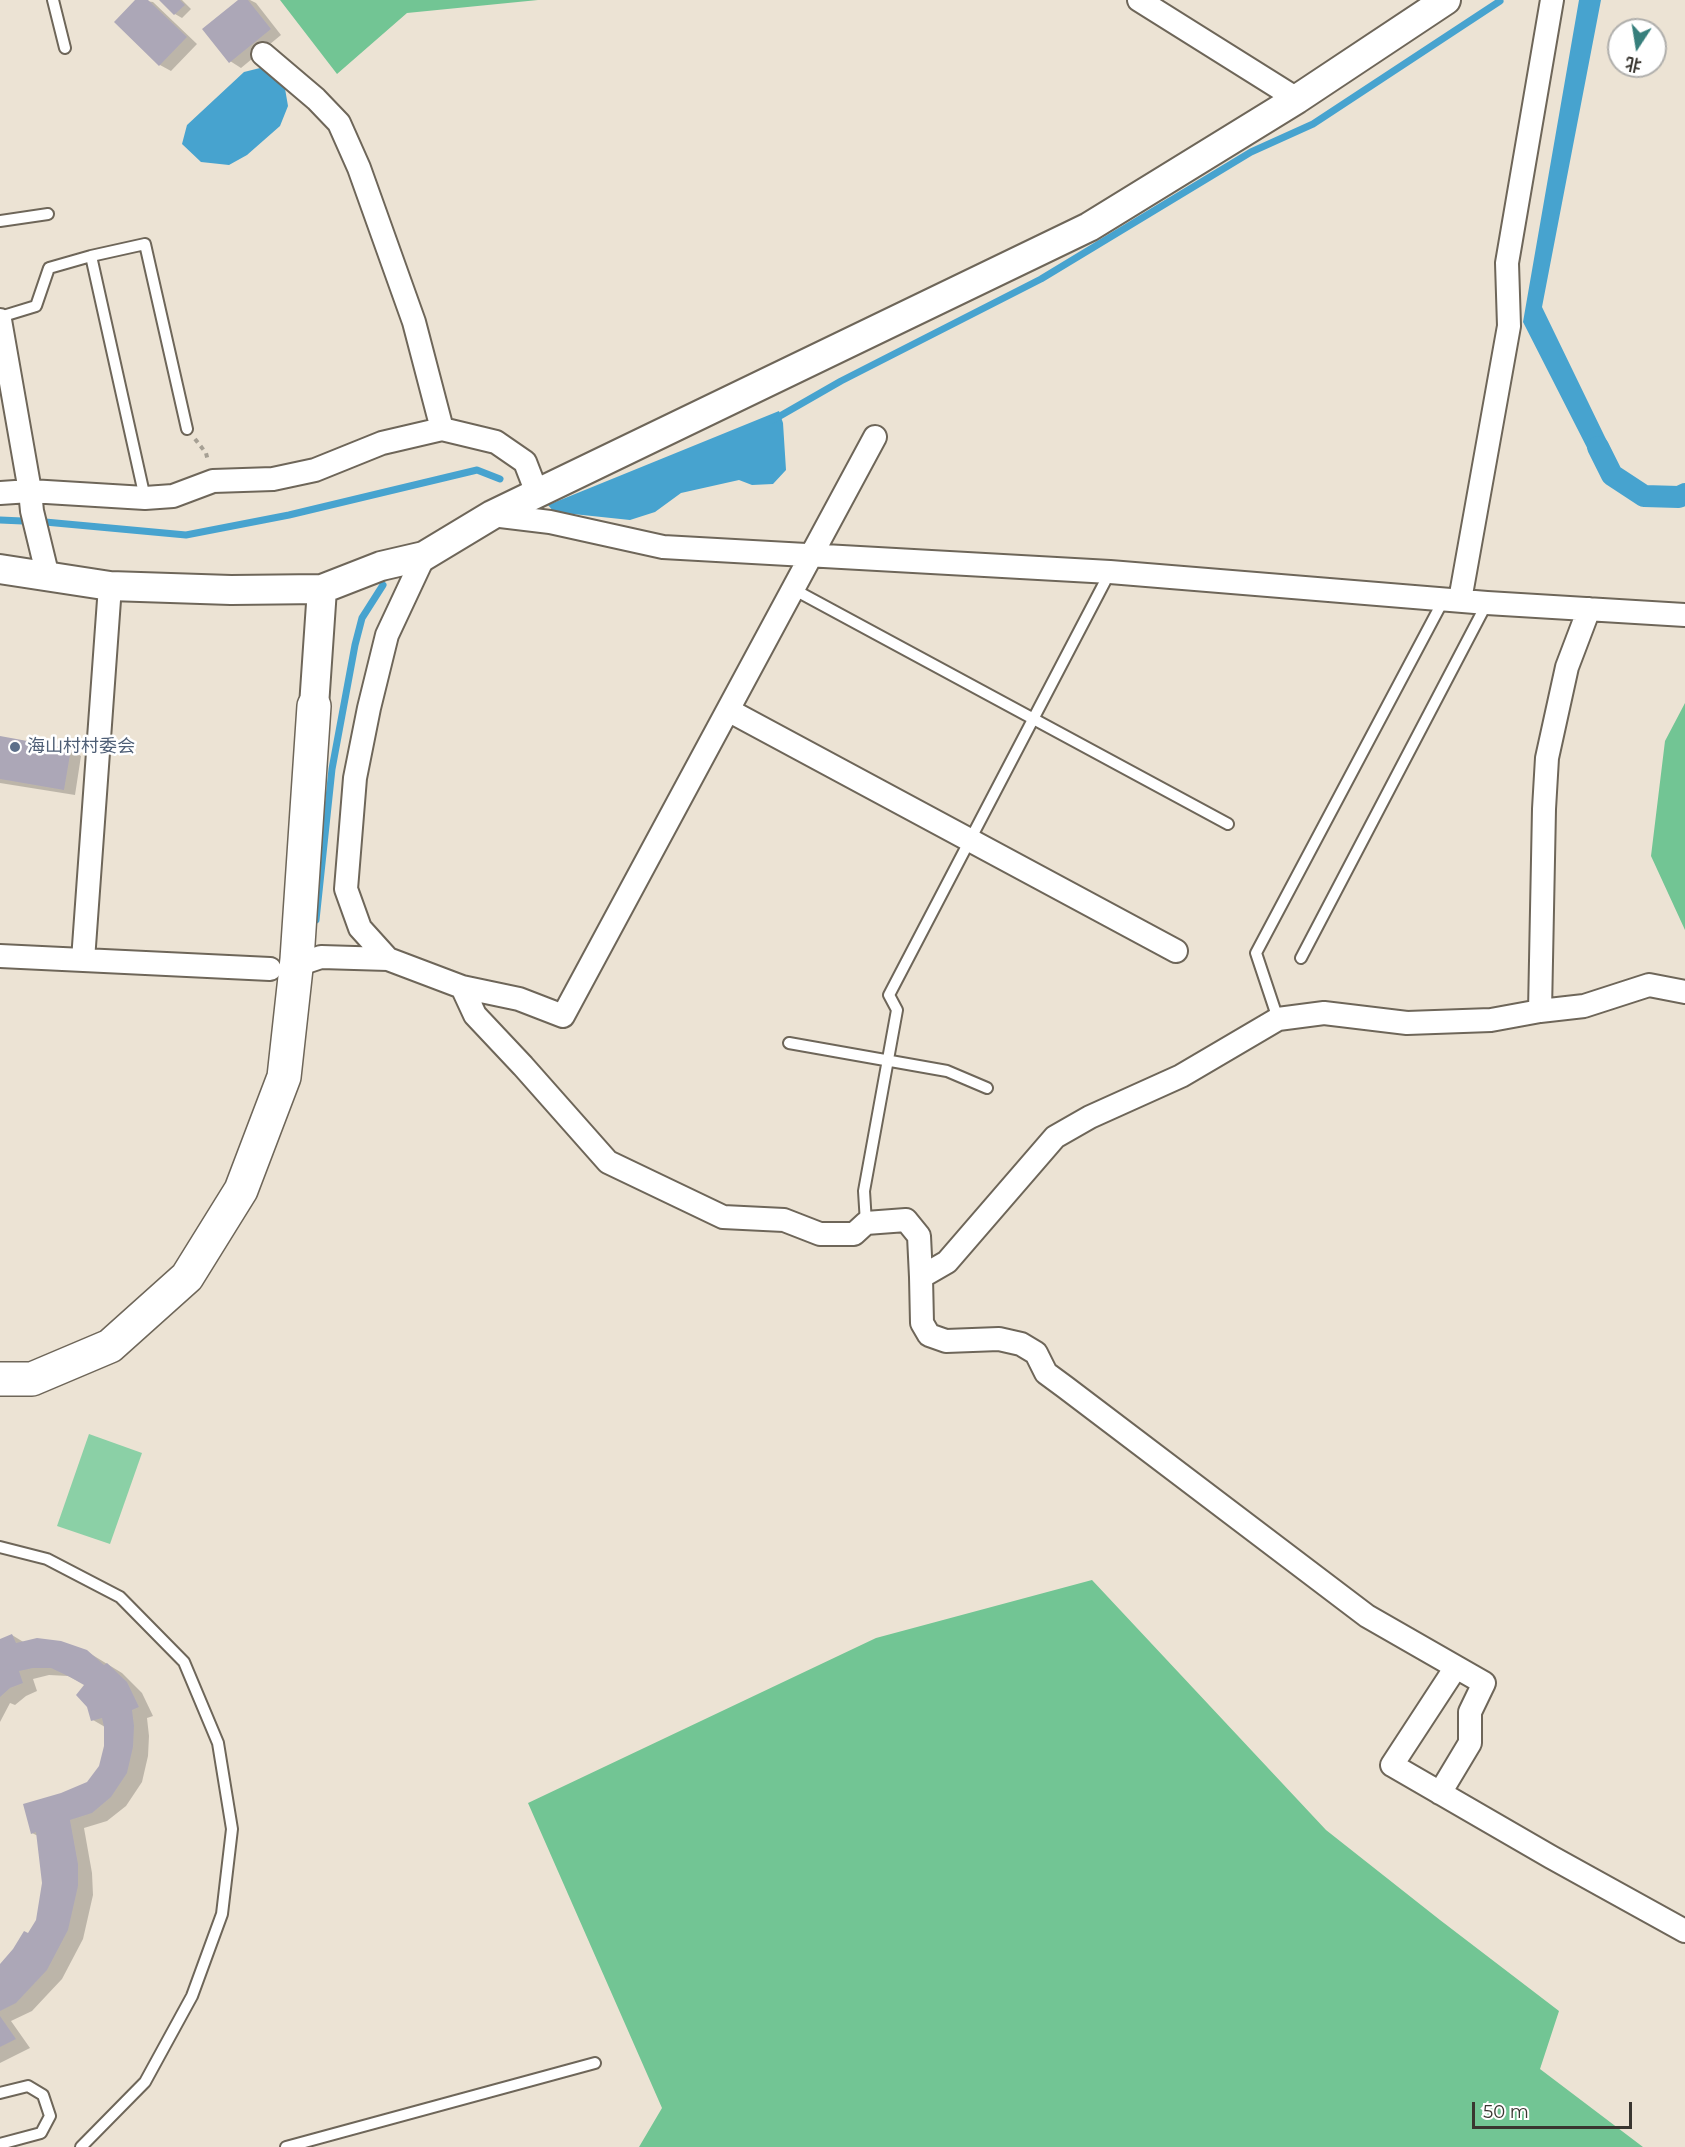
<!DOCTYPE html>
<html>
<head>
<meta charset="utf-8">
<style>
	body { margin:0 }
	#map { position:relative; width:1685px; height:2147px; overflow:hidden; background:#ece3d4; font-family:Montserrat,"Noto Sans SC",sans-serif }
	canvas { display:block }
	.north { position:absolute; left:1607px; top:18px; width:60px; height:60px; box-sizing:border-box; background:#fff; border:2px solid #b0afac; border-radius:50%; rotate:192deg; font-size:16px; font-weight:700; line-height:24px; text-align:center; color:#393630 }
	.north::after { content:''; display:block; margin:auto; width:21px; height:27px; background:#377f7c; clip-path:polygon(50% 0,100% 100%,50% 72%,0 100%) }
	.scale { position:absolute; left:1472px; top:2102px; width:160px; height:27px; box-sizing:border-box; border:3px solid #393630; border-top:0; padding-left:8px; font-size:18px; line-height:21px; white-space:nowrap; color:#393630; -webkit-text-stroke:4px #fff; paint-order:stroke }
</style>
</head>
<body>
<div id="map">
<canvas width="1685" height="2147"></canvas>
<div class="north">北</div>
<div class="scale">50 m</div>
</div>
<script>
const context = document.querySelector('canvas').getContext('2d');
context.lineJoin = 'round';
function fill(path, color) {
  context.fillStyle = color;
  context.fill(path, 'evenodd');
}
function shape(rows) {
  const path = new Path2D();
  for (const r of rows) {
    path.moveTo(r[0], r[1]);
    for (let i = 2; i < r.length; i += 2) path.lineTo(r[i], r[i + 1]);
  }
  return path;
}
function trace(path, color, width, dash) {
  context.strokeStyle = color;
  context.lineWidth = width;
  context.lineCap = dash ? 'butt' : 'round';
  context.setLineDash(dash || []);
  context.stroke(path);
}
function drawText(font, color, halo, rows, align = 'center') {
  context.font = font + ' Montserrat,"Noto Sans SC",sans-serif';
  context.lineWidth = 5;
  context.setLineDash([]);
  context.textBaseline = 'middle';
  context.strokeStyle = halo;
  context.fillStyle = color;
  for (const [text, x, y, turn = 0] of rows) {
    context.save();
    context.translate(x, y);
    context.rotate((+turn || 0) * Math.PI / 180);
    context.textAlign = isNaN(turn) ? turn : align;
    if (halo) context.strokeText(text, 0, 0);
    context.fillText(text, 0, 0);
    context.restore();
  }
}
fill(shape([
	[89,1434,142,1453,110,1544,57,1526]
]), '#8bd0a6');
fill(shape([
	[280,0,538,0,407,13,337,74],
	[1685,703,1685,930,1651,856,1665,741],
	[1092,1580,1326,1830,1440,1920,1559,2011,1540,2069,1643,2147,639,2147,662,2108,528,1803,876,1638]
]), '#72c594');
fill(shape([
	[1579,0,1601,0,1542,307,1619,466,1604,481,1523,322],
	[260,68,283,77,288,106,280,126,247,155,229,165,201,162,182,144,187,125,244,72],
	[779,411,783,423,786,470,773,484,752,485,739,480,681,493,655,512,630,520,554,512,548,505]
]), '#47a3cf');
fill(shape([
	[138,0,153,2,197,44,171,71,160,65],
	[161,0,182,0,191,9,182,18,175,14],
	[240,0,250,0,256,3,281,35,241,68,230,61],
	[0,738,70,750,81,756,75,795,0,783],
	[12,1635,25,1643,86,1651,122,1673,142,1693,153,1716,147,1718,149,1736,148,1756,142,1782,126,1806,107,1821,84,1828,92,1873,93,1895,83,1939,62,1979,46,1996,32,2011,11,2021,30,2048,0,2063,0,1966,29,1935,37,1920,43,1883,38,1836,32,1833,62,1794,88,1783,100,1766,106,1746,105,1727,93,1720,86,1685,68,1676,49,1675,33,1679,37,1691,26,1696,15,1705,10,1703,0,1722,0,1641]
]), '#0003');
trace(shape([
	[773,420,841,381,1041,279,1251,152,1313,124,1500,1],
	[0,520,45,522,186,535,289,515,477,470,500,479],
	[316,920,332,769,355,645,362,618,383,585]
]), '#47a3cf', 7);
trace(shape([
	[1598,447,1612,475,1644,496,1679,497,1685,494]
]), '#47a3cf', 22);
fill(shape([
	[135,0,148,0,187,37,159,66,114,22],
	[159,0,180,0,185,5,174,15],
	[238,0,248,0,271,29,229,63,202,29],
	[0,736,71,749,64,790,0,779],
	[12,1634,16,1643,37,1638,61,1641,87,1650,104,1665,107,1663,127,1682,139,1707,132,1710,134,1726,133,1747,127,1773,111,1797,92,1813,70,1820,78,1864,78,1886,68,1930,47,1970,16,2003,0,2011,0,1964,13,1949,24,1931,28,1933,36,1920,42,1883,36,1832,31,1834,23,1804,61,1793,87,1782,99,1766,104,1746,104,1727,102,1718,91,1721,87,1707,76,1695,84,1685,70,1677,51,1668,33,1668,19,1671,23,1683,10,1688,0,1697,0,1639],
	[0,2016,16,2039,0,2047]
]), '#aca7b7');
const service = shape([
	[53,0,65,48],
	[0,221,48,214],
	[91,256,145,498],
	[0,317,36,306,49,268,91,256,145,244,187,429],
	[793,589,1228,824],
	[1301,958,1487,603],
	[1278,1019,1256,953,1444,599],
	[789,1043,947,1071,987,1088],
	[866,1223,864,1191,897,1010,889,995,1110,572],
	[0,1547,47,1559,120,1597,184,1662,218,1743,232,1829,222,1914,192,1996,145,2082,81,2147],
	[0,2093,28,2086,43,2095,50,2116,41,2133,0,2144],
	[286,2147,595,2063]
]);
const minor = shape([
	[1139,0,1297,99],
	[0,320,30,491,32,511,48,577],
	[442,429,496,442,525,462,537,493],
	[0,493,30,491,145,498,173,496,213,481,273,479,315,470,382,443,442,429,414,322,359,168,339,123,316,99,263,54],
	[492,515,550,522,663,547,1110,572,1487,603,1685,615],
	[424,556,387,635,369,708,355,778,346,889,360,928,388,959,462,987,519,999,563,1016,875,437],
	[1460,600,1509,326,1507,263,1552,0],
	[728,710,1176,951],
	[0,956,270,969],
	[83,960,110,586],
	[303,963,321,957,388,959],
	[462,987,475,1015,523,1066,608,1162,723,1217,784,1220,820,1234,854,1234,866,1223,906,1220,919,1236,921,1277],
	[1685,992,1649,985,1584,1006,1540,1011,1491,1020,1407,1023,1324,1013,1278,1019,1181,1076,1090,1117,1055,1137,947,1262,921,1277,922,1323,929,1335,946,1341,999,1339,1021,1344,1036,1353,1046,1373,1065,1387,1367,1616,1456,1667,1392,1765,1551,1857,1685,1931],
	[1540,1011,1544,809,1547,758,1567,667,1589,609],
	[1440,1793,1470,1743,1470,1712,1484,1683,1456,1667]
]);
const tertiary = shape([
	[0,569,110,586,231,590,322,589,381,566,424,556,492,515,1089,227,1297,99,1446,0],
	[314,706,322,589]
]);
const motorway = shape([
	[0,1379,32,1379,110,1346,187,1277,241,1190,284,1077,297,959,314,706]
]);
trace(service, '#6e6659', 14);
trace(minor, '#6e6659', 26);
trace(tertiary, '#6e6659', 32);
trace(motorway, '#6e6659', 36);
trace(shape([
	[195,439,206,453,208,461]
]), '#a6a094', 4, [4.5, 4.5]);
trace(service, '#fff', 10);
trace(minor, '#fff', 22);
trace(tertiary, '#fff', 28);
trace(motorway, '#fff', 33);
for (const [x, y, r, color] of [
	[15,747,6,"#5c6f8a"]
]) {
  const dot = new Path2D();
  dot.arc(x, y, r, 0, 2 * Math.PI);
  context.fillStyle = color;
  context.fill(dot);
  trace(dot, '#fff', 2);
}
drawText('18px', '#4e5e75', '#fff', [
	["海山村村委会",27,747]
], 'left');
</script>
</body>
</html>
